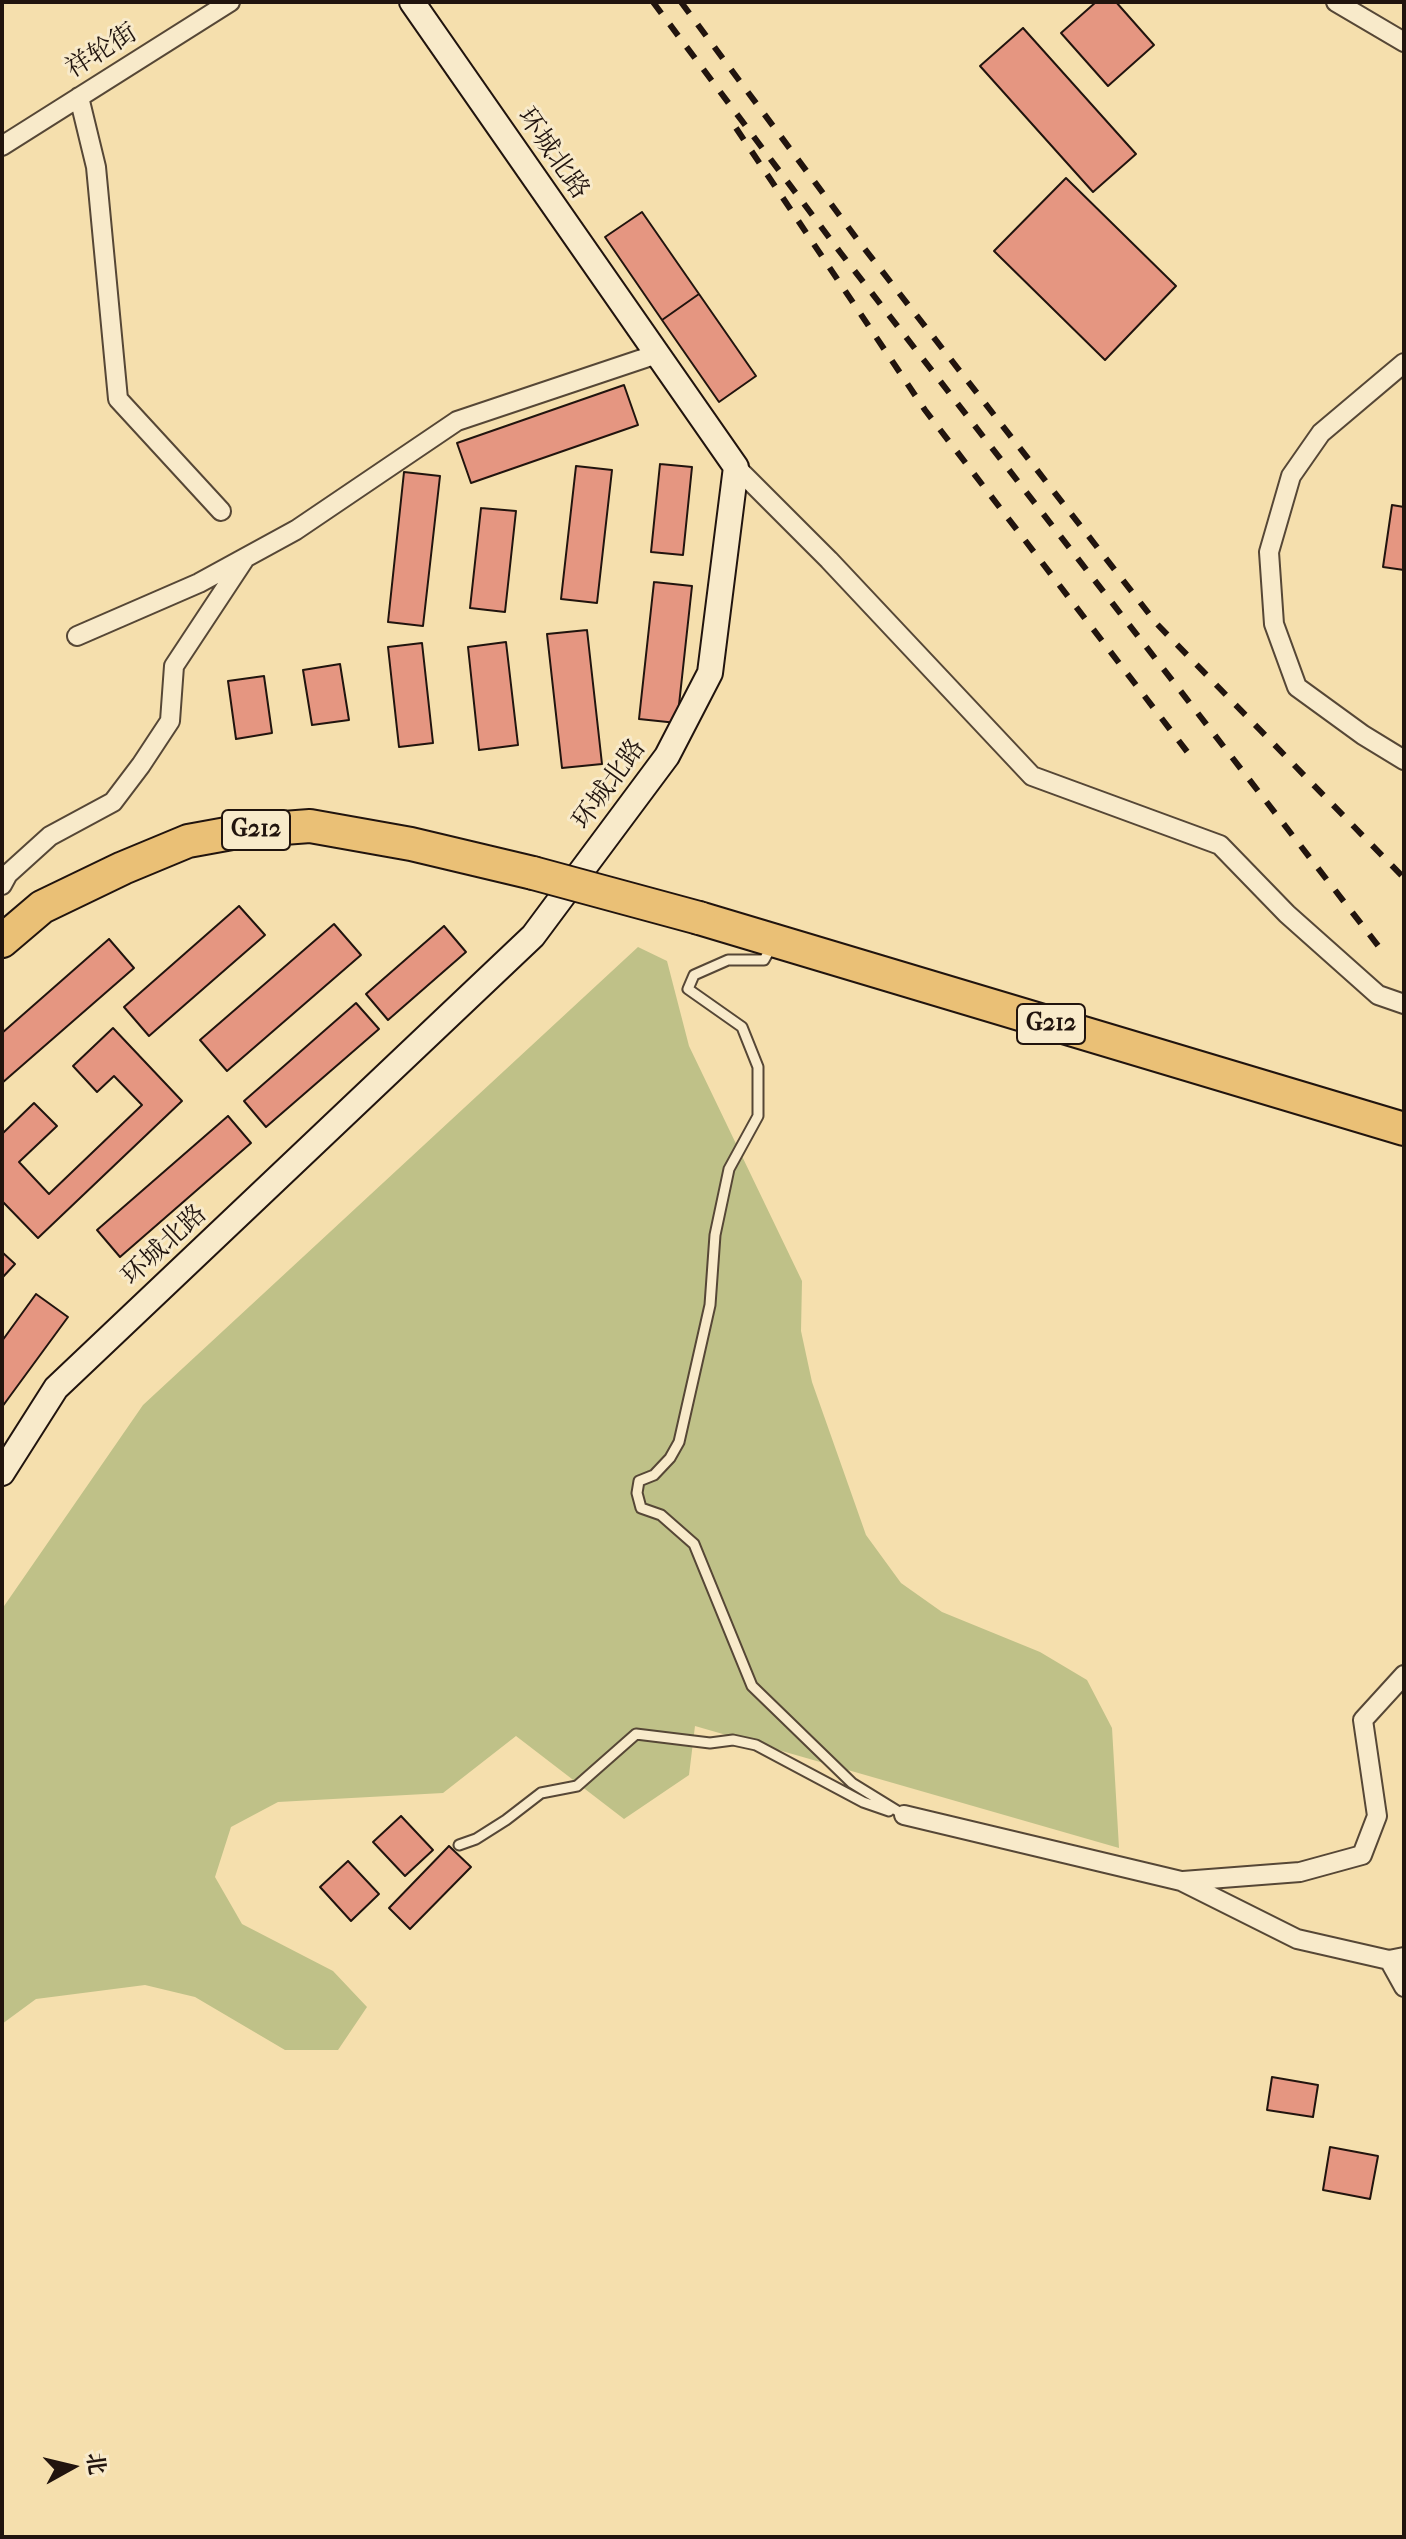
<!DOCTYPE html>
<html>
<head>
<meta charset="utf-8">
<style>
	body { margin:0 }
	#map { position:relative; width:1406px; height:2539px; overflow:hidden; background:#f5dfad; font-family:"IM FELL French Canon","Noto Serif SC",serif }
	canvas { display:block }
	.frame { position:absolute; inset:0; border:4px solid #21140e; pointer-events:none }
	.north { position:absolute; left:32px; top:2427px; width:80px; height:80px; -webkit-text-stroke:6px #f8eaca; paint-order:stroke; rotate:82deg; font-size:22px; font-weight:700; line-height:32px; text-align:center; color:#21140e }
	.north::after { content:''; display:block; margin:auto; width:28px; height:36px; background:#21140e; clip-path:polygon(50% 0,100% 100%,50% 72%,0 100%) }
</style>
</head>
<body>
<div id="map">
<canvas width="1406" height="2539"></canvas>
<div class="frame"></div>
<div class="north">北</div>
</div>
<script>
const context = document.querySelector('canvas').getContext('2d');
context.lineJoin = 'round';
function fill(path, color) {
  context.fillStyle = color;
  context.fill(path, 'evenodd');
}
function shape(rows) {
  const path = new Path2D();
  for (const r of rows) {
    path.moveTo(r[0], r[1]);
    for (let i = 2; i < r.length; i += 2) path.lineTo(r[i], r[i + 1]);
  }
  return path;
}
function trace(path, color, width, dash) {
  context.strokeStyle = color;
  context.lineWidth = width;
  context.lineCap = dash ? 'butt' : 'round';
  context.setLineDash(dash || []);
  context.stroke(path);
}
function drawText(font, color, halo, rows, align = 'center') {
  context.font = font + ' "IM FELL French Canon","Noto Serif SC",serif';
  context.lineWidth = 6;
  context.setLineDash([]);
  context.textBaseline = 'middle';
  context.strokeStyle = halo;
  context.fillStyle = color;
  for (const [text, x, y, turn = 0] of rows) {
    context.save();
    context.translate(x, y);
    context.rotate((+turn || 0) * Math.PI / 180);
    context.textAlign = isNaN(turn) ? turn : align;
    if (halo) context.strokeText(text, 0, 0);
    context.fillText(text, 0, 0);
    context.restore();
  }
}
fill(shape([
	[638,947,667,961,689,1046,802,1281,801,1331,812,1382,866,1535,901,1583,942,1612,1040,1652,1087,1680,1112,1728,1119,1848,695,1726,689,1775,624,1819,516,1736,443,1793,278,1802,231,1827,215,1877,242,1924,333,1971,367,2007,338,2050,285,2050,195,1997,145,1985,36,1999,2,2024,2,1609,143,1405]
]), '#bfc188');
const building = shape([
	[1096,2,1116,2,1154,45,1108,86,1061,33,1096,2],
	[1023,28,1136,154,1093,192,980,66,1023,28],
	[1066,178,1176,286,1105,360,994,251,1066,178],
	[642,212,699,294,662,320,605,237,642,212],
	[699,294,756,376,719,402,662,320,699,294],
	[624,385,638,425,471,483,457,443,624,385],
	[660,464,692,467,683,555,651,552,660,464],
	[576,466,612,470,597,603,561,599,576,466],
	[404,472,440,476,423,626,388,622,404,472],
	[1392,505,1404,507,1404,570,1383,567,1392,505],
	[481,508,516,511,505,612,470,608,481,508],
	[654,582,692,586,677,723,639,719,654,582],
	[587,630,602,764,562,768,547,634,587,630],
	[506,642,518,745,479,750,468,647,506,642],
	[422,643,433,743,399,747,388,647,422,643],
	[340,664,349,720,312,725,303,670,340,664],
	[264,676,272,733,236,739,228,681,264,676],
	[239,906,265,935,149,1036,124,1007,239,906],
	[334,924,361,955,227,1071,200,1040,334,924],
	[444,926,466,952,388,1020,366,994,444,926],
	[109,939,134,968,2,1083,2,1033,109,939],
	[356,1003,379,1029,266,1127,244,1101,356,1003],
	[113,1028,182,1101,38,1238,2,1201,2,1134,34,1103,57,1126,19,1162,49,1194,142,1105,114,1076,97,1092,73,1066,113,1028],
	[228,1116,251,1143,120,1257,97,1230,228,1116],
	[2,1252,15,1264,2,1278,2,1252],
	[36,1294,68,1317,2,1407,2,1341,36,1294],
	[401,1816,433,1850,405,1876,373,1842,401,1816],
	[449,1846,471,1867,410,1929,389,1908,449,1846],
	[348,1861,379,1894,351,1921,320,1887,348,1861],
	[1272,2077,1318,2085,1313,2117,1267,2110,1272,2077],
	[1330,2147,1378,2156,1370,2199,1323,2190,1330,2147]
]);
fill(building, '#e59681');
trace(building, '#21140e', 2);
const lane = shape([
	[773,944,764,960,728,960,694,975,688,989,742,1027,758,1067,758,1116,729,1169,715,1235,710,1305,679,1442,670,1458,654,1475,639,1481,637,1493,641,1508,661,1515,694,1544,752,1686,852,1783,904,1815],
	[459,1845,476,1839,506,1820,541,1793,577,1786,636,1734,710,1743,733,1740,756,1745,863,1802,889,1811]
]);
const street = shape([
	[1336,2,1404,42],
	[79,97,96,167,118,399,221,511],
	[2,146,230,2],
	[1404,363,1321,433,1291,476,1269,552,1274,624,1297,687,1363,735,1404,760],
	[736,467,829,560,1032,776,1220,845,1287,914,1378,995,1404,1004],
	[77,636,199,583,296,530,457,421,657,354],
	[2,885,8,874,50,836,113,802,141,765,170,721,174,666,244,560],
	[904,1815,1181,1881,1297,1939,1389,1960,1404,1957],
	[1183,1881,1300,1872,1362,1855,1377,1816,1363,1720,1404,1675],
	[1389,1960,1404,1987]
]);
const secondary = shape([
	[2,1473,56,1388,533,936,667,756,710,673,736,467,412,2]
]);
const highway = shape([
	[699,918,1404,1129],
	[2,941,42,907,123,868,188,841,243,831,310,826,411,844,533,873]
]);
trace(lane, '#564736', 13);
trace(street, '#564736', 22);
trace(secondary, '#21140e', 28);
trace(highway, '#21140e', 36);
trace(lane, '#f8eaca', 9);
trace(street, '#f8eaca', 18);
trace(secondary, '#f8eaca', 24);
trace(highway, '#eac076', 32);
trace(shape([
	[653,2,840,252,1383,952],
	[681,2,857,239,1157,624,1404,878],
	[736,128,925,410,1192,758]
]), '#21140e', 6, [14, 14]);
const highwayBridge = shape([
	[533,873,699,918]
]);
trace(highwayBridge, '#21140e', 36, []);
trace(highwayBridge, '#eac076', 32);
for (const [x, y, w] of [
	[256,830,68],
	[1051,1024,68]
]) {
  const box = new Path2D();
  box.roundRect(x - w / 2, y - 20, w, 40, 6);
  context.fillStyle = '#f8eaca';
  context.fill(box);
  trace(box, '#21140e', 2);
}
drawText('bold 24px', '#21140e', null, [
	["G212",256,830],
	["G212",1051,1024]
]);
drawText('26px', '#21140e', '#f8eaca', [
	["祥轮街",102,52,-32],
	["环城北路",552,154,55],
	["环城北路",610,785,-54],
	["环城北路",165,1246,-43]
]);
</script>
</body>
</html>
